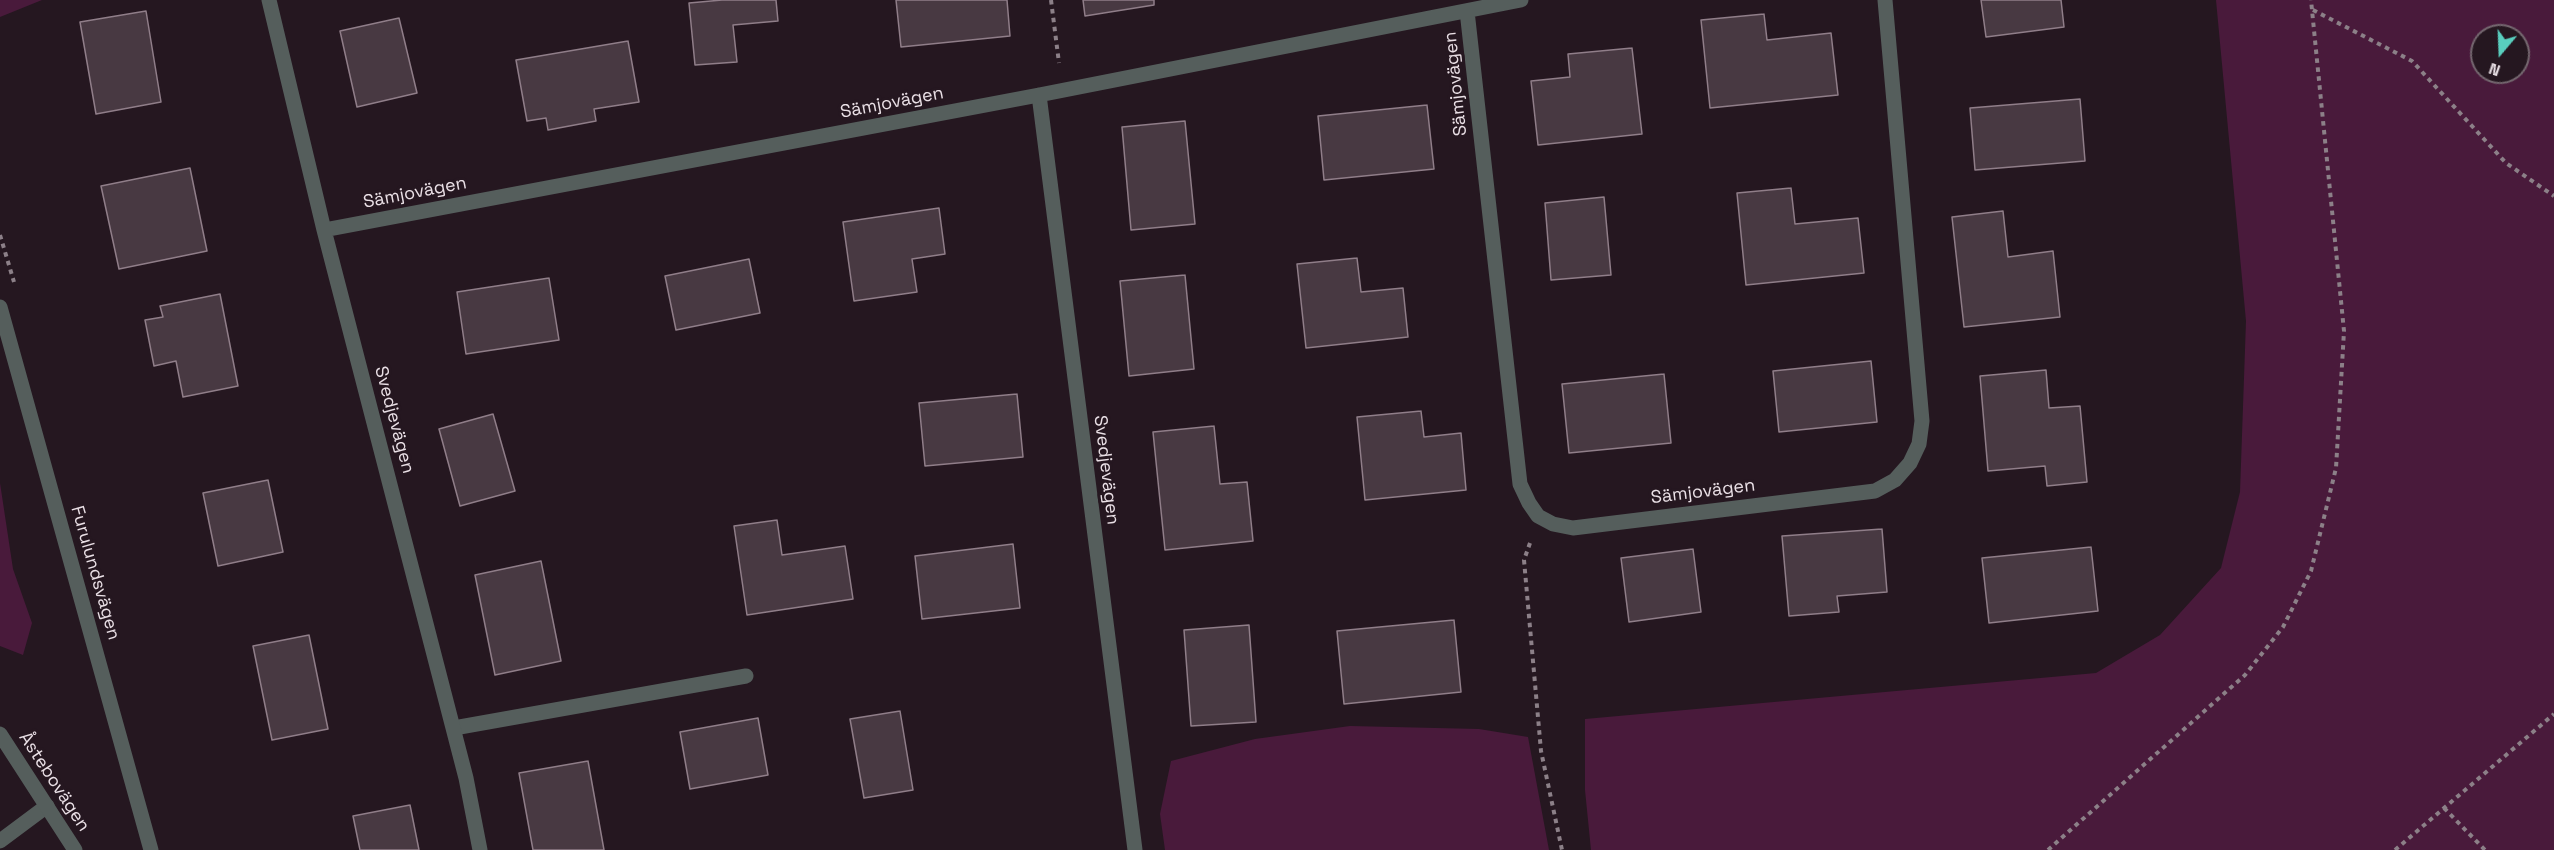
<!DOCTYPE html>
<html>
<head>
<meta charset="utf-8">
<style>
	body { margin:0 }
	#map { position:relative; width:2554px; height:850px; overflow:hidden; background:#251720; font-family:"Space Grotesk",sans-serif }
	canvas { display:block }
	.north { position:absolute; left:2470px; top:24px; width:60px; height:60px; box-sizing:border-box; background:#251720; border:2px solid #74676f; border-radius:50%; rotate:199deg; font-size:16px; font-weight:700; line-height:24px; text-align:center; color:#eae0e6 }
	.north::after { content:''; display:block; margin:auto; width:21px; height:27px; background:#59cebe; clip-path:polygon(50% 0,100% 100%,50% 72%,0 100%) }
</style>
</head>
<body>
<div id="map">
<canvas width="2554" height="850"></canvas>
<div class="north">N</div>
</div>
<script>
const context = document.querySelector('canvas').getContext('2d');
context.lineJoin = 'round';
function fill(path, color) {
  context.fillStyle = color;
  context.fill(path, 'evenodd');
}
function shape(rows) {
  const path = new Path2D();
  for (const r of rows) {
    path.moveTo(r[0], r[1]);
    for (let i = 2; i < r.length; i += 2) path.lineTo(r[i], r[i + 1]);
  }
  return path;
}
function trace(path, color, width, dash) {
  context.strokeStyle = color;
  context.lineWidth = width;
  context.lineCap = dash ? 'butt' : 'round';
  context.setLineDash(dash || []);
  context.stroke(path);
}
function drawText(font, color, halo, rows, align = 'center') {
  context.font = font + ' "Space Grotesk",sans-serif';
  context.lineWidth = 6;
  context.setLineDash([]);
  context.textBaseline = 'middle';
  context.strokeStyle = halo;
  context.fillStyle = color;
  for (const [text, x, y, turn = 0] of rows) {
    context.save();
    context.translate(x, y);
    context.rotate((+turn || 0) * Math.PI / 180);
    context.textAlign = isNaN(turn) ? turn : align;
    if (halo) context.strokeText(text, 0, 0);
    context.fillText(text, 0, 0);
    context.restore();
  }
}
fill(shape([
	[0,0,42,0,0,17],
	[2216,0,2554,0,2554,850,1591,850,1585,790,1585,719,2096,673,2160,635,2221,568,2240,492,2246,321],
	[2482,36,2518,36,2518,72,2482,72],
	[0,483,13,569,32,623,23,655,0,646],
	[1350,726,1479,729,1528,737,1549,850,1165,850,1160,814,1171,761,1255,739]
]), '#491a3b');
const building = shape([
	[776,0,778,21,733,25,737,62,695,65,689,3,722,0,776,0],
	[896,0,1007,0,1010,36,901,47,896,0],
	[1083,0,1154,0,1154,5,1085,16,1083,0],
	[1981,0,2061,0,2064,27,1986,37,1981,0],
	[146,11,161,102,96,114,80,22,146,11],
	[1764,14,1767,40,1831,33,1838,95,1710,108,1701,20,1764,14],
	[399,18,417,93,357,107,340,31,399,18],
	[628,41,639,102,594,109,596,121,548,130,546,118,527,121,516,60,628,41],
	[1632,48,1642,134,1538,145,1531,81,1570,77,1568,54,1632,48],
	[2080,99,2085,161,1975,170,1970,108,2080,99],
	[1427,105,1434,169,1324,180,1318,116,1427,105],
	[1185,121,1195,224,1131,230,1122,127,1185,121],
	[190,168,207,251,119,269,101,186,190,168],
	[1791,188,1795,224,1858,218,1864,273,1746,285,1737,193,1791,188],
	[1604,197,1611,275,1551,280,1545,203,1604,197],
	[939,208,945,254,912,259,917,292,854,301,843,222,939,208],
	[2003,211,2008,257,2053,251,2060,317,1964,327,1952,217,2003,211],
	[1357,258,1361,292,1403,288,1408,337,1306,348,1297,264,1357,258],
	[749,259,760,313,676,330,665,276,749,259],
	[1185,275,1194,369,1129,376,1120,281,1185,275],
	[549,278,559,340,466,354,457,292,549,278],
	[220,294,238,386,183,397,176,361,154,366,145,320,163,317,160,306,220,294],
	[1871,361,1877,422,1779,432,1773,371,1871,361],
	[2046,370,2049,408,2080,406,2087,482,2047,486,2045,466,1988,471,1980,376,2046,370],
	[1664,374,1671,443,1569,453,1562,384,1664,374],
	[1017,394,1023,457,925,466,919,403,1017,394],
	[1421,411,1424,437,1461,433,1466,490,1365,500,1357,417,1421,411],
	[493,414,515,491,460,506,439,429,493,414],
	[1214,426,1220,484,1247,482,1253,541,1165,550,1153,432,1214,426],
	[268,480,283,552,218,566,203,493,268,480],
	[777,520,782,555,845,546,853,599,747,615,734,526,777,520],
	[1882,529,1887,592,1837,596,1839,612,1789,616,1782,536,1882,529],
	[1013,544,1020,608,922,619,915,556,1013,544],
	[2091,547,2098,611,1989,623,1982,558,2091,547],
	[1693,549,1701,612,1629,622,1621,558,1693,549],
	[541,561,561,661,495,675,475,575,541,561],
	[1454,620,1461,692,1344,704,1337,631,1454,620],
	[1249,625,1256,722,1191,726,1184,630,1249,625],
	[309,635,328,729,272,740,253,646,309,635],
	[900,711,913,790,864,798,850,719,900,711],
	[758,718,768,775,690,789,680,732,758,718],
	[588,761,604,850,533,850,519,773,588,761],
	[410,805,419,850,360,850,353,816,410,805]
]);
fill(building, '#483942');
trace(building, '#907e89', 1.5);
trace(shape([
	[1051,0,1059,63],
	[2313,10,2412,61,2506,163,2554,196],
	[0,235,14,282],
	[1530,543,1524,560,1541,751,1562,850],
	[2444,808,2485,850],
	[2048,850,2245,675,2283,627,2311,571,2336,468,2344,331,2311,0],
	[2395,850,2554,714]
]), '#8c8088', 4, [4.5, 4.5]);
trace(shape([
	[454,728,746,676],
	[0,841,47,806]
]), '#555e5c', 15);
trace(shape([
	[269,0,324,230,466,778,480,850],
	[1467,11,1520,484,1529,503,1538,516,1553,524,1573,528,1875,491,1895,480,1910,463,1919,444,1922,421,1885,0],
	[1039,95,1135,850],
	[324,230,1039,95,1521,0],
	[0,307,151,850],
	[0,734,75,850]
]), '#555e5c', 15);
drawText('18px', '#eae0e6', '#251720', [
	["Sämjovägen",1456,84,-96],
	["Sämjovägen",892,103,-11],
	["Sämjovägen",415,193,-11],
	["Svedjevägen",394,420,75],
	["Svedjevägen",1106,470,83],
	["Sämjovägen",1703,492,-7],
	["Furulundsvägen",95,573,74],
	["Åstebovägen",54,782,57]
]);
</script>
</body>
</html>
